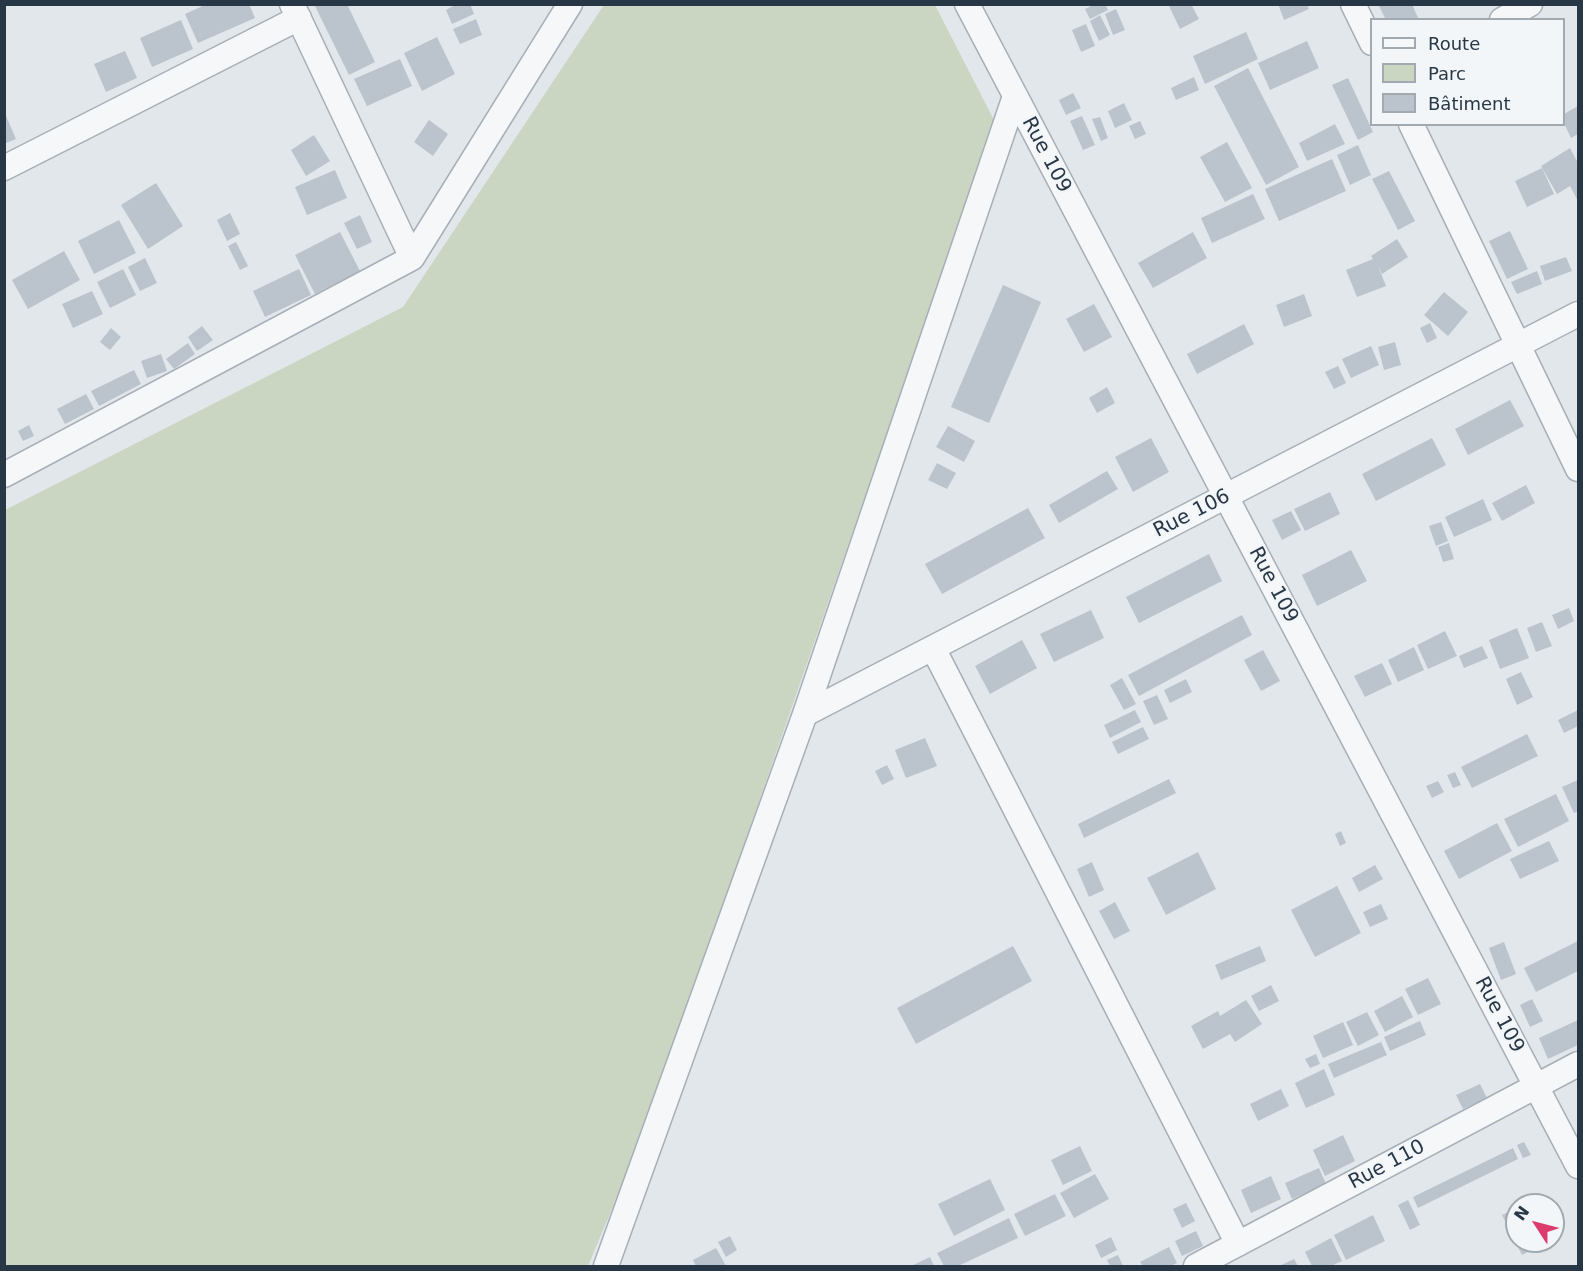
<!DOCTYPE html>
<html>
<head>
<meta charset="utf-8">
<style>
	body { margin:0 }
	#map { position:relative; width:1583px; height:1271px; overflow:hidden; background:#e2e7ec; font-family:"DejaVu Sans",sans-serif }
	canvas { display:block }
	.frame { position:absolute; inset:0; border:6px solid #283746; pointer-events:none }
	.legend { position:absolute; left:1370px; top:18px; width:195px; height:108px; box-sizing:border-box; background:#f2f6f9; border:2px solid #a1aab1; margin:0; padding:8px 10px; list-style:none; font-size:18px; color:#283746 }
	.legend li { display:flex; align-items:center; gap:12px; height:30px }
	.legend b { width:30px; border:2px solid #a1aab1 }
	.north { position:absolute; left:1505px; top:1193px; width:60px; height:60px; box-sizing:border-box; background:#f2f6f9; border:2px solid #a1aab1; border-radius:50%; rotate:306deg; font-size:16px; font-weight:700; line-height:24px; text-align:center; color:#283746 }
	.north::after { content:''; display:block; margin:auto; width:21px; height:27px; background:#dc3c6c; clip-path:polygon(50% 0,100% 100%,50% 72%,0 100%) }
</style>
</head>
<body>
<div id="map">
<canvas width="1583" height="1271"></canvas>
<div class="frame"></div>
<ul class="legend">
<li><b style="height:8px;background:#f5f7f9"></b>Route</li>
<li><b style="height:16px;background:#cad6c2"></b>Parc</li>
<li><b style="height:16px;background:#bbc4cc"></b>Bâtiment</li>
</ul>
<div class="north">N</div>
</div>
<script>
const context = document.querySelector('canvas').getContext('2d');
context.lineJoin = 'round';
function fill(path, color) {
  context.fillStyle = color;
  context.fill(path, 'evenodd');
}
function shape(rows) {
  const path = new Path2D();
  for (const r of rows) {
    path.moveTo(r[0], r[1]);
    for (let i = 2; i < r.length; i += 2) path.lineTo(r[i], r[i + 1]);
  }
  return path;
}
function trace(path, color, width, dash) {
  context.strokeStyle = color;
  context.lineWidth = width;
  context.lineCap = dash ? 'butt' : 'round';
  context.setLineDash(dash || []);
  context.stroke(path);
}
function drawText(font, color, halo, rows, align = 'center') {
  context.font = font + ' "DejaVu Sans",sans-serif';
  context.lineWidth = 4.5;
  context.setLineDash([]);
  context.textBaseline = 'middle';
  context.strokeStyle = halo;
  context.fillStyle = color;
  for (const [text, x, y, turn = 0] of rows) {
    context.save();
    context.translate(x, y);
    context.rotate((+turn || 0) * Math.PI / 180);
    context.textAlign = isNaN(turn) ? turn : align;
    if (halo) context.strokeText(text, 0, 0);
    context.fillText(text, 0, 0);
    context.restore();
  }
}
fill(shape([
	[604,5,935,5,995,122,645,1130,588,1266,5,1266,5,510,403,307]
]), '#cad6c2');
fill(shape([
	[207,4,249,4,255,18,198,43,185,14],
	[314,4,347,4,375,62,349,75],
	[457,4,470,4,474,14,452,24,446,10],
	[1095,4,1105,4,1108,10,1090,19,1085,9],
	[1168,4,1191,4,1199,19,1180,29],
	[1278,4,1307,4,1309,9,1284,20],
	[1378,4,1412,4,1419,20,1386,20],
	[1116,9,1125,30,1113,35,1105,14],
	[1100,15,1110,35,1099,41,1090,21],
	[476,19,482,35,460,44,453,29],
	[181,20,193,49,152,67,140,38],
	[1086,24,1095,46,1081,52,1072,30],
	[1246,32,1258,59,1205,84,1193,56],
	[437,37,455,74,422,91,404,53],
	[1307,41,1319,68,1270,90,1258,63],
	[125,51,137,78,106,92,94,64],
	[400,59,412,86,367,106,354,79],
	[1248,68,1299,167,1266,185,1214,86],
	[1194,77,1199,90,1176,100,1171,88],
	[1348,78,1373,132,1358,140,1332,85],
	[1073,93,1081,108,1066,115,1059,100],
	[1124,103,1132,120,1115,128,1108,111],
	[1578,106,1578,134,1571,138,1564,123,1564,114],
	[4,111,16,139,4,144],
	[1082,116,1095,145,1083,150,1070,121],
	[1100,117,1108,138,1101,141,1092,119],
	[429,120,448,134,433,156,414,142],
	[1140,121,1146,134,1135,139,1129,126],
	[1335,124,1345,144,1307,161,1299,143],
	[314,135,330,161,306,176,291,150],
	[1227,142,1252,188,1225,202,1200,157],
	[1358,145,1371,175,1350,185,1337,155],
	[1570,148,1578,163,1578,201,1570,186,1557,194,1541,166],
	[1332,159,1346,191,1279,221,1265,189],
	[1542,168,1554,194,1527,207,1515,181],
	[335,170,347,198,307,215,295,187],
	[1389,171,1415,221,1398,230,1372,179],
	[156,183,183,226,148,249,121,205],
	[1253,194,1265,219,1212,243,1201,218],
	[230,213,240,234,227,241,217,220],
	[360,215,372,242,357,249,344,223],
	[119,220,136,253,94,274,78,241],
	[1510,231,1528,269,1507,279,1489,241],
	[340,232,360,271,315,294,295,255],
	[1193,232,1207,258,1153,288,1138,263],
	[1397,239,1408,257,1382,274,1378,266,1386,286,1357,297,1346,270,1373,259,1371,256],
	[236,242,248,266,240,270,228,246],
	[64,251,80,280,28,309,12,280],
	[1566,257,1572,271,1545,281,1540,266],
	[145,258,157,283,140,291,128,267],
	[123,269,136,295,110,308,97,282],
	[299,269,311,295,265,317,253,291],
	[1537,271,1542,284,1517,294,1511,282],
	[1003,285,1041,302,989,423,951,407],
	[92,291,103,314,73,328,62,304],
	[1444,292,1468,312,1448,336,1424,315],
	[1304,294,1312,316,1284,327,1276,305],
	[1094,304,1112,337,1084,352,1066,319],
	[1430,323,1437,338,1427,343,1420,328],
	[1244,324,1254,344,1197,374,1187,354],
	[202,326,213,340,197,351,188,337],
	[111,328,121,337,110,350,100,342],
	[1395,342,1401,365,1384,370,1378,347],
	[188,343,195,354,174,369,166,359],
	[1371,346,1379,365,1351,378,1342,359],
	[161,354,167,371,147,378,141,361],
	[1338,366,1346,383,1334,389,1325,372],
	[134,370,141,384,99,406,91,391],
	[1107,387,1115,403,1097,413,1089,398],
	[86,394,94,409,65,424,57,409],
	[1510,400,1524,426,1468,455,1455,429],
	[29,425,34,436,23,441,18,431],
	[948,426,975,441,964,462,936,447],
	[1151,438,1169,472,1133,492,1115,457],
	[1432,438,1446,465,1376,501,1362,474],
	[937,463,956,473,947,489,928,480],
	[1107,471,1118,489,1059,523,1049,505],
	[1526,485,1535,503,1502,521,1492,503],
	[1330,492,1340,514,1305,531,1294,509],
	[1483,499,1492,520,1454,537,1445,517],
	[1028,508,1045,538,942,594,925,564],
	[1291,511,1301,530,1282,540,1272,520],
	[1441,522,1448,541,1436,546,1429,526],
	[1449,543,1454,559,1443,562,1438,547],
	[1351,550,1367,581,1317,606,1302,575],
	[1209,554,1222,581,1139,623,1126,597],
	[1569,608,1574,621,1558,629,1552,615],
	[1091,610,1104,638,1054,662,1040,634],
	[1242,615,1252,635,1139,696,1128,675],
	[1542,622,1552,646,1536,652,1527,628],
	[1517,628,1529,658,1500,669,1489,640],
	[1445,631,1457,656,1428,669,1417,645],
	[1022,640,1037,668,990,694,975,666],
	[1482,646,1488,658,1464,668,1459,656],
	[1414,647,1424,670,1398,682,1388,660],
	[1263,650,1280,681,1261,691,1244,660],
	[1382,663,1392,684,1365,697,1354,676],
	[1521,672,1533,697,1517,705,1506,679],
	[1122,678,1136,704,1124,710,1110,685],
	[1186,679,1192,692,1170,703,1164,690],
	[1157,695,1168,719,1154,725,1143,701],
	[1135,710,1141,722,1110,738,1104,725],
	[1578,710,1578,726,1564,733,1558,720],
	[1143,727,1149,739,1118,754,1112,742],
	[1527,734,1538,756,1472,788,1461,767],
	[925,738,937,766,906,778,895,750],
	[887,765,894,779,882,785,875,771],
	[1455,772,1461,785,1453,788,1447,775],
	[1169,779,1176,793,1084,838,1078,824],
	[1578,780,1578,811,1574,813,1562,787],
	[1438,781,1444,792,1432,798,1426,786],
	[1556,794,1569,821,1518,847,1504,819],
	[1497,823,1512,851,1459,879,1444,851],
	[1341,831,1346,843,1340,846,1335,834],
	[1549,841,1559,861,1520,879,1510,859],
	[1198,852,1216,889,1166,915,1147,878],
	[1092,862,1104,890,1089,897,1077,869],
	[1375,865,1383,879,1359,892,1352,878],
	[1337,886,1361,933,1315,957,1291,910],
	[1115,902,1130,931,1114,939,1099,911],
	[1381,904,1388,919,1370,927,1363,912],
	[1578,941,1578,971,1536,992,1524,968],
	[1504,942,1516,974,1501,980,1489,948],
	[1013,946,1032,981,916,1044,897,1008],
	[1260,946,1266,961,1221,980,1215,965],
	[1428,978,1441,1004,1418,1015,1405,989],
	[1271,985,1279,1001,1259,1011,1251,996],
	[1402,996,1413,1017,1385,1032,1374,1011],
	[1532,999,1543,1021,1530,1027,1520,1005],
	[1246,1000,1262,1024,1235,1042,1230,1034,1203,1049,1191,1026,1218,1011,1220,1016],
	[1367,1012,1379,1035,1358,1046,1346,1022],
	[1578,1020,1578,1045,1548,1059,1539,1038],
	[1420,1021,1426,1035,1390,1051,1384,1037],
	[1343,1022,1353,1045,1323,1058,1313,1036],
	[1381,1042,1387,1055,1334,1078,1328,1064],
	[1316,1054,1320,1064,1310,1068,1305,1059],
	[1324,1069,1335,1095,1306,1108,1295,1083],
	[1480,1084,1487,1098,1463,1109,1456,1095],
	[1281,1089,1289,1106,1258,1121,1250,1104],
	[1343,1135,1355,1161,1325,1176,1313,1150],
	[1524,1142,1531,1155,1523,1158,1517,1145],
	[1080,1146,1092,1171,1063,1185,1051,1160],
	[1513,1148,1518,1159,1418,1208,1413,1197],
	[1319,1168,1326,1184,1292,1199,1285,1183],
	[1095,1174,1109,1199,1074,1218,1060,1193],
	[1271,1176,1281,1199,1251,1213,1241,1190],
	[990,1179,1005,1210,954,1236,938,1204],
	[1055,1194,1066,1216,1025,1236,1014,1214],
	[1408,1200,1420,1225,1410,1230,1398,1205],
	[1186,1203,1195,1221,1182,1228,1173,1209],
	[1517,1208,1517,1241,1549,1241,1522,1255,1502,1215],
	[1373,1215,1385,1241,1346,1260,1334,1235],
	[1009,1218,1018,1238,958,1266,944,1266,937,1253],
	[1196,1231,1203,1246,1182,1256,1175,1241],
	[730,1236,737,1250,726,1257,718,1242],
	[1111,1237,1117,1250,1101,1258,1095,1245],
	[1331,1238,1342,1261,1331,1266,1312,1266,1305,1252],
	[1169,1247,1177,1263,1171,1266,1143,1266,1140,1262],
	[716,1248,726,1266,696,1266,693,1260],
	[1118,1255,1123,1266,1110,1266,1107,1260],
	[930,1257,934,1266,911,1266],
	[1294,1259,1298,1266,1279,1266]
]), '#bbc4cc');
const street = shape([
	[292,4,412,258],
	[967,4,1578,1166],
	[1353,4,1372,43],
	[1502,20,1530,4],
	[1411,124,1578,469],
	[4,168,299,18],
	[4,475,412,258,570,4],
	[933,648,1238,1244],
	[805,714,1578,314],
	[606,1266,805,714,1015,96],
	[1196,1266,1578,1064]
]);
trace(street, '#a6afb7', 27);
trace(street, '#f5f7f9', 24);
drawText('20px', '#283746', '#f2f6f9', [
	["Rue 109",1046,155,62],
	["Rue 106",1192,514,-27],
	["Rue 109",1273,585,62],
	["Rue 109",1499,1015,62],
	["Rue 110",1387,1165,-28]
]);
</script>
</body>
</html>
